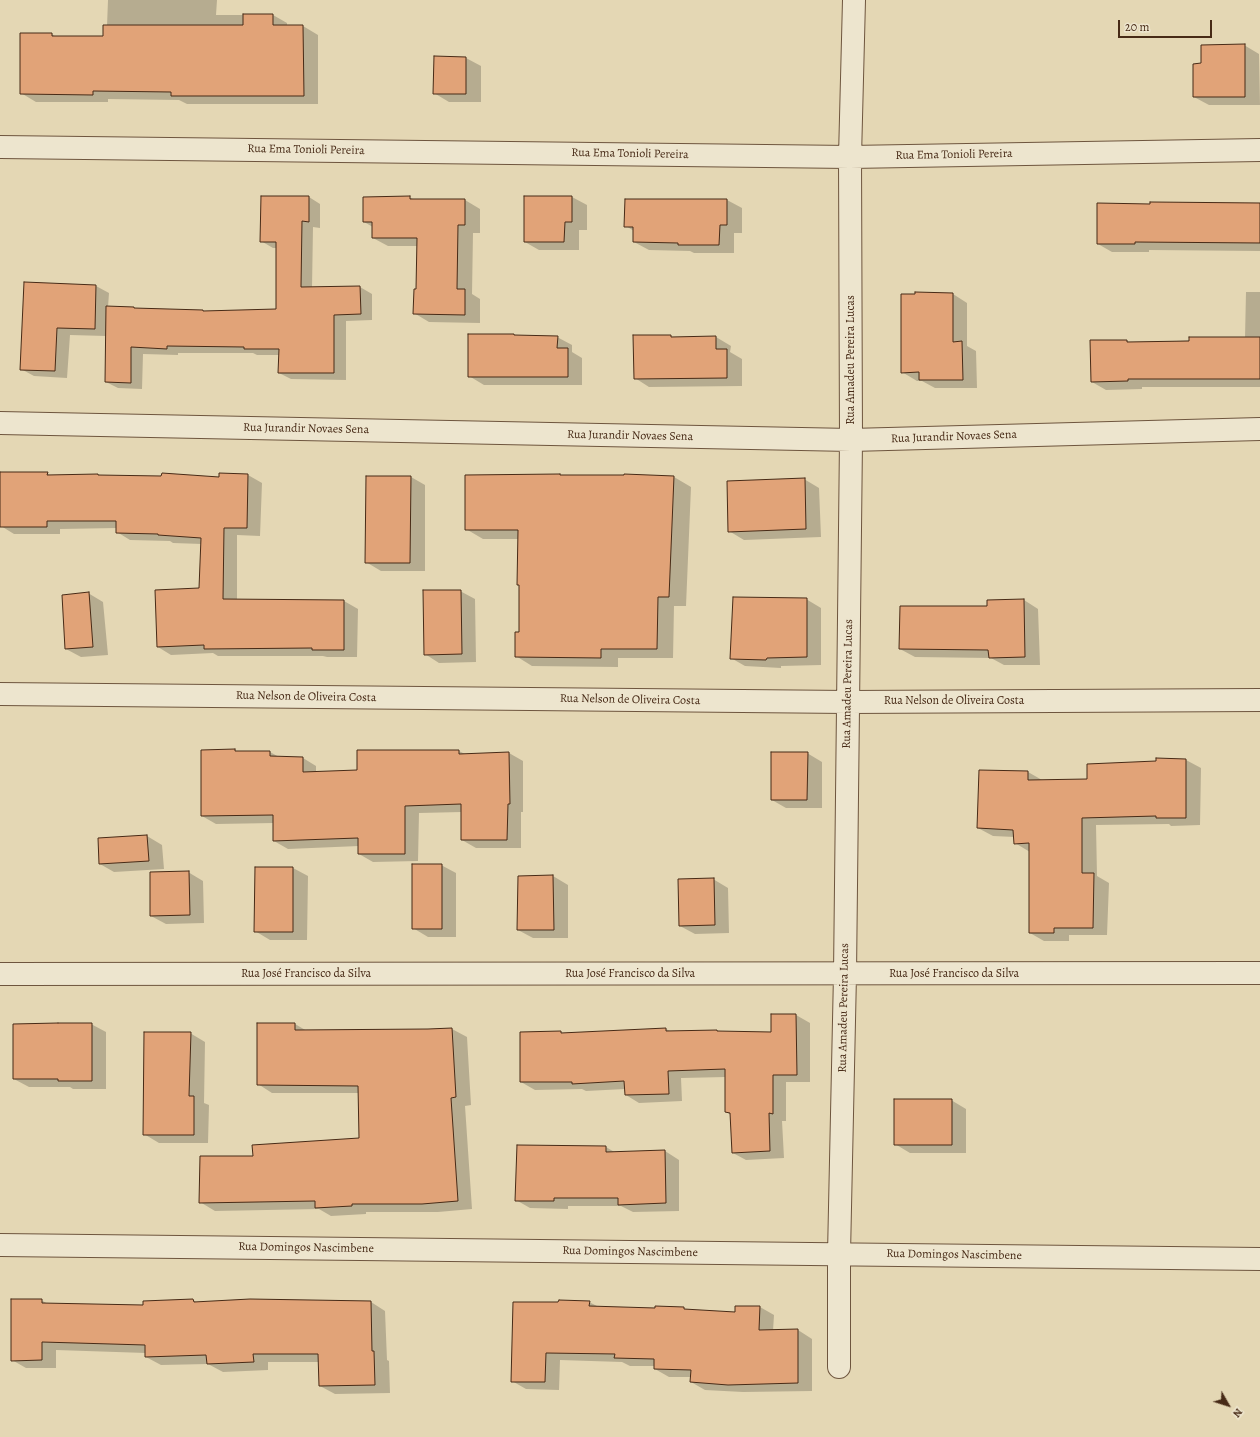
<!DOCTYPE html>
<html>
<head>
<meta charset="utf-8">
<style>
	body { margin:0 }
	#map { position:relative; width:1260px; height:1437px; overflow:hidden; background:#e4d7b4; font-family:Alegreya,serif }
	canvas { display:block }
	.north { position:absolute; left:1208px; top:1385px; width:40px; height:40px; -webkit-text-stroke:3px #ede5ce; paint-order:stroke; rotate:129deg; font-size:11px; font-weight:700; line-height:16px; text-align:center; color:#472a16 }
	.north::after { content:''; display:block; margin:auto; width:14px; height:18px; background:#472a16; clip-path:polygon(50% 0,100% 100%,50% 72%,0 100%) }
	.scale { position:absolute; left:1118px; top:20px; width:94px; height:18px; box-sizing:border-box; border:2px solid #472a16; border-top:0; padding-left:5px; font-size:12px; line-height:14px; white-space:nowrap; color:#472a16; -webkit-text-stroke:3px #ede5ce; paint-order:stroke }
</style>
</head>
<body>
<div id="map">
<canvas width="1260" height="1437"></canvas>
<div class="north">N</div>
<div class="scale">20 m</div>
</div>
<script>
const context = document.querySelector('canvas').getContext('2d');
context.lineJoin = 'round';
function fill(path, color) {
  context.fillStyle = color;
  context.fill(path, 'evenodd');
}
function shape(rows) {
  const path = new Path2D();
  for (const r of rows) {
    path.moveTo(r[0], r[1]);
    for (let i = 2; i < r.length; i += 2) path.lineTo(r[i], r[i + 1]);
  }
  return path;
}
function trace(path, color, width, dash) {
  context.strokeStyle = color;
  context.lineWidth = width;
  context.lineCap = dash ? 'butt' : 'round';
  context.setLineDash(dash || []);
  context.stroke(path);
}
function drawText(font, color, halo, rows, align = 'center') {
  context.font = font + ' Alegreya,serif';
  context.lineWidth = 4;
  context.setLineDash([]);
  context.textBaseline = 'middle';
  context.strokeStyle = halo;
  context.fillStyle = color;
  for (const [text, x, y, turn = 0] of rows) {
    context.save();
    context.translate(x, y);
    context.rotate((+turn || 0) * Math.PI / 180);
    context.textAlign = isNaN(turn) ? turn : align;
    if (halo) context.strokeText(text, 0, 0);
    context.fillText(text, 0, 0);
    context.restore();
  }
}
fill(shape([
	[108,0,217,0,216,15,273,15,287,23,287,26,303,26,318,35,318,104,187,104,179,100,108,99,108,102,36,102,21,93,52,34,56,37,104,37,107,26],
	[1244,45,1259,54,1260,105,1209,105,1194,97],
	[435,57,466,58,481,66,481,102,449,102,434,93],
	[309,197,320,204,320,228,313,227,312,288,360,287,372,294,372,320,346,321,346,380,291,379,279,373,279,355,257,355,253,353,178,353,178,355,143,354,142,389,118,388,106,382,106,336,70,335,67,378,34,376,21,369,25,284,96,286,109,293,108,307,202,311,205,312,276,310,277,248,273,248,261,241],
	[409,197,415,200,465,200,480,209,480,233,473,233,472,294,480,299,480,323,429,322,414,313,417,290,418,246,388,246,373,238,373,227,364,222],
	[525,197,572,197,587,205,587,230,579,230,579,250,539,250,525,242],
	[727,200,742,208,742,233,734,233,734,253,694,253,690,251,649,250,634,242,634,231,626,226],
	[1260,204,1260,251,1149,250,1149,252,1112,252,1098,244],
	[1246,292,1260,292,1260,387,1142,387,1142,389,1106,390,1092,382,1127,341,1131,343,1245,338],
	[953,294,967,303,967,346,976,351,977,388,935,388,922,381,917,381,902,372],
	[515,336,557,337,572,345,572,352,582,358,582,385,484,385,469,376],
	[670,336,674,338,716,337,731,346,730,352,742,359,742,386,649,387,635,378],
	[47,473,51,476,220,478,220,474,248,475,262,483,260,536,237,535,237,600,344,601,358,609,357,657,327,657,323,656,218,656,213,653,171,655,158,647,200,589,202,544,173,543,170,541,130,540,117,532,117,528,60,529,60,534,14,534,1,526],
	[625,475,674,477,691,487,686,606,674,606,673,658,618,658,618,667,532,666,516,656,520,633,519,539,483,539,466,529],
	[411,477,425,485,425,571,381,571,366,562],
	[804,479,819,488,821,537,744,540,729,531],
	[460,591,475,599,476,662,439,663,425,654],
	[88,593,103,602,108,655,81,657,66,649],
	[806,599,821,608,821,665,781,666,781,668,745,666,731,658],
	[1024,600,1038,609,1040,665,1004,665,991,658,915,657,900,649,988,607],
	[235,750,237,752,270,752,279,757,303,758,316,766,316,772,358,771,358,751,459,751,465,754,509,753,523,761,523,812,521,812,521,848,476,848,462,840,462,812,419,813,418,861,373,862,359,854,359,846,288,849,274,841,274,823,216,824,202,816],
	[807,753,822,762,822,808,786,808,772,800],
	[1157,759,1186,760,1201,768,1200,825,1171,826,1169,824,1096,825,1097,876,1109,883,1107,935,1069,935,1069,941,1044,941,1030,933,1030,852,1015,843,1015,837,993,836,978,828,980,771,1028,772,1042,780,1088,780,1157,762],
	[147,836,162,845,164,869,114,872,100,864,99,839],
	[441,865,456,873,456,937,428,937,413,928],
	[256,868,293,868,308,876,307,940,270,940,255,931],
	[188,872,203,881,204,923,166,924,151,916],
	[553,876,568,885,568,938,533,938,518,930,519,877],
	[713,879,728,888,729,933,695,934,680,926],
	[772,1015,796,1015,810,1023,810,1082,786,1082,786,1121,782,1121,784,1158,746,1160,733,1153,731,1115,726,1112,726,1077,681,1078,682,1101,639,1103,626,1095,625,1089,586,1091,582,1089,535,1090,521,1082,521,1033,561,1032,563,1034,666,1029,672,1032,717,1031,719,1032,772,1033],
	[91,1024,106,1032,106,1089,73,1089,70,1087,29,1087,14,1079],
	[295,1024,307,1031,452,1029,467,1037,471,1105,465,1106,472,1209,438,1212,366,1212,366,1214,331,1216,319,1209,215,1211,200,1202,254,1157,360,1139,359,1093,272,1093,258,1084],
	[190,1033,205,1042,204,1103,209,1105,208,1143,159,1143,144,1134],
	[951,1100,966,1109,966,1153,910,1153,895,1144],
	[606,1147,616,1153,665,1151,679,1160,679,1211,633,1212,621,1206,568,1206,568,1209,530,1208,516,1200],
	[41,1300,48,1304,144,1306,193,1300,198,1303,371,1302,385,1311,387,1360,389,1361,390,1393,335,1394,320,1386,319,1362,268,1362,268,1370,223,1372,208,1364,161,1365,146,1357,146,1353,56,1350,56,1368,26,1368,12,1360],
	[589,1302,599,1307,656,1309,683,1308,688,1310,736,1313,760,1307,774,1315,773,1331,798,1330,812,1339,812,1391,743,1392,705,1390,691,1382,692,1377,669,1377,655,1369,655,1366,630,1366,622,1362,560,1360,559,1390,526,1389,512,1381]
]), '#0003');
const building = shape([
	[243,14,273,14,273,25,303,25,304,96,171,96,171,92,93,91,93,95,20,94,20,33,52,33,52,36,103,36,103,25,243,25,243,14],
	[1245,44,1245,97,1193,97,1193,64,1201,63,1201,45,1245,44],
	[434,56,466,57,466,94,433,94,434,56],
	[261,196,309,196,309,222,302,221,301,287,360,286,361,314,334,315,334,373,278,373,279,349,244,349,244,347,167,346,167,349,131,347,131,383,105,382,106,306,134,307,134,308,203,310,203,311,276,309,276,242,260,242,261,196],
	[410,196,410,199,465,199,465,225,458,225,457,289,465,289,465,315,413,314,414,289,416,289,417,238,372,238,372,222,363,222,363,197,410,196],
	[524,196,572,196,572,222,565,222,564,242,524,242,524,196],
	[625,199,727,199,727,225,720,225,719,245,678,245,678,243,633,242,633,227,624,227,625,199],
	[1150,202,1260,203,1260,243,1135,242,1135,244,1097,244,1097,203,1150,204,1150,202],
	[24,282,96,285,95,329,57,328,55,371,20,370,24,282],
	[915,292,953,293,953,342,962,341,963,380,919,380,919,372,901,373,901,294,915,294,915,292],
	[468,334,514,334,514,335,558,336,557,348,568,348,568,377,468,377,468,334],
	[633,335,671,335,671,337,716,336,716,349,727,349,727,378,634,379,633,335],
	[1189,337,1260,337,1260,379,1128,379,1128,381,1091,382,1090,340,1127,340,1127,342,1189,341,1189,337],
	[0,472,48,472,47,475,98,474,98,475,161,476,162,473,219,477,219,473,248,474,247,528,224,528,223,599,344,600,344,650,312,650,312,648,204,649,204,645,157,647,155,590,199,588,201,538,158,535,158,534,116,533,116,521,47,521,47,527,0,527,0,472],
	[560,474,560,475,624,475,624,474,674,476,669,597,658,597,657,649,601,649,601,658,515,657,515,632,519,632,519,585,517,585,518,530,465,530,465,475,560,474],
	[366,476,411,476,410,563,365,563,366,476],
	[805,478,806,529,728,532,727,481,805,478],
	[423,590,461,590,462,654,424,655,423,590],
	[89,592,93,647,65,649,62,595,89,592],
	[733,597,807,598,807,657,767,658,766,660,730,659,733,597],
	[1024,599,1025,657,989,658,988,650,899,649,900,606,987,606,987,600,1024,599],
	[235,749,235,751,270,751,270,756,303,757,303,772,357,770,357,750,459,750,459,754,509,752,510,804,508,804,507,840,461,840,461,804,405,806,405,854,358,854,358,838,273,841,273,815,201,816,201,750,235,749],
	[771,752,808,752,807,800,771,800,771,752],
	[1156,758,1186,759,1186,818,1156,818,1156,816,1082,818,1082,873,1094,873,1093,928,1054,928,1054,933,1029,933,1029,843,1014,844,1013,830,977,828,979,770,1028,771,1028,780,1087,779,1087,764,1156,761,1156,758],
	[147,835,149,861,99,864,98,838,147,835],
	[412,864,442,864,442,929,412,929,412,864],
	[255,867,293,867,293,932,254,932,255,867],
	[189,871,190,915,150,916,150,872,189,871],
	[553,875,554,930,517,930,518,876,553,875],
	[714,878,715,925,679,926,678,879,714,878],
	[771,1014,796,1014,797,1075,773,1075,773,1114,769,1113,770,1151,732,1153,730,1113,725,1112,725,1069,668,1071,669,1094,625,1095,624,1081,572,1084,572,1082,520,1082,520,1032,561,1031,561,1033,666,1028,666,1031,717,1030,717,1031,771,1032,771,1014],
	[58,1023,92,1023,92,1081,58,1081,58,1079,13,1079,13,1024,58,1023],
	[257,1023,295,1023,295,1030,428,1029,452,1028,456,1097,451,1098,458,1201,422,1204,352,1204,352,1206,315,1208,315,1201,199,1203,200,1156,253,1156,252,1145,359,1138,358,1086,257,1085,257,1023],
	[144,1032,191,1032,189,1096,194,1096,194,1135,143,1135,144,1032],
	[894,1099,952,1099,952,1145,894,1145,894,1099],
	[517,1145,606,1146,606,1152,665,1150,666,1203,618,1205,618,1198,554,1198,554,1201,515,1201,517,1145],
	[11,1299,42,1299,42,1303,143,1305,143,1301,193,1299,194,1302,250,1299,371,1301,372,1351,374,1351,375,1385,319,1386,318,1354,253,1354,254,1362,207,1364,206,1355,145,1357,145,1345,42,1342,42,1360,11,1361,11,1299],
	[559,1300,590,1301,589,1306,655,1308,655,1306,684,1307,684,1309,735,1312,735,1306,760,1306,759,1330,798,1329,798,1383,728,1385,690,1382,691,1370,654,1369,654,1359,614,1358,615,1354,546,1353,545,1382,511,1382,513,1302,558,1302,559,1300]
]);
fill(building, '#e1a378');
trace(building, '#472a16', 1);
const minor = shape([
	[0,147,850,157,1260,150],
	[0,423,851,440,1260,429],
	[0,694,848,702,1260,700],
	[0,974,1260,973],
	[0,1245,1260,1259],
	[839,1367,839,1254,845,974,851,440,850,157,854,0]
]);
trace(minor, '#6e553e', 24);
trace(minor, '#ede5ce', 22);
drawText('12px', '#472a16', '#ede5ce', [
	["Rua Ema Tonioli Pereira",306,150,1],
	["Rua Ema Tonioli Pereira",630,154,1],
	["Rua Ema Tonioli Pereira",954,155,-1],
	["Rua Amadeu Pereira Lucas",851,360,-90],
	["Rua Jurandir Novaes Sena",306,429,1],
	["Rua Jurandir Novaes Sena",630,436,1],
	["Rua Jurandir Novaes Sena",954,437,-2],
	["Rua Amadeu Pereira Lucas",848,684,-89],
	["Rua Nelson de Oliveira Costa",306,697,1],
	["Rua Nelson de Oliveira Costa",630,700,1],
	["Rua Nelson de Oliveira Costa",954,701],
	["Rua José Francisco da Silva",306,974],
	["Rua José Francisco da Silva",630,974],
	["Rua José Francisco da Silva",954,974],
	["Rua Amadeu Pereira Lucas",844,1008,-89],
	["Rua Domingos Nascimbene",306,1248,1],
	["Rua Domingos Nascimbene",630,1252,1],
	["Rua Domingos Nascimbene",954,1255,1]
]);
</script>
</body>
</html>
